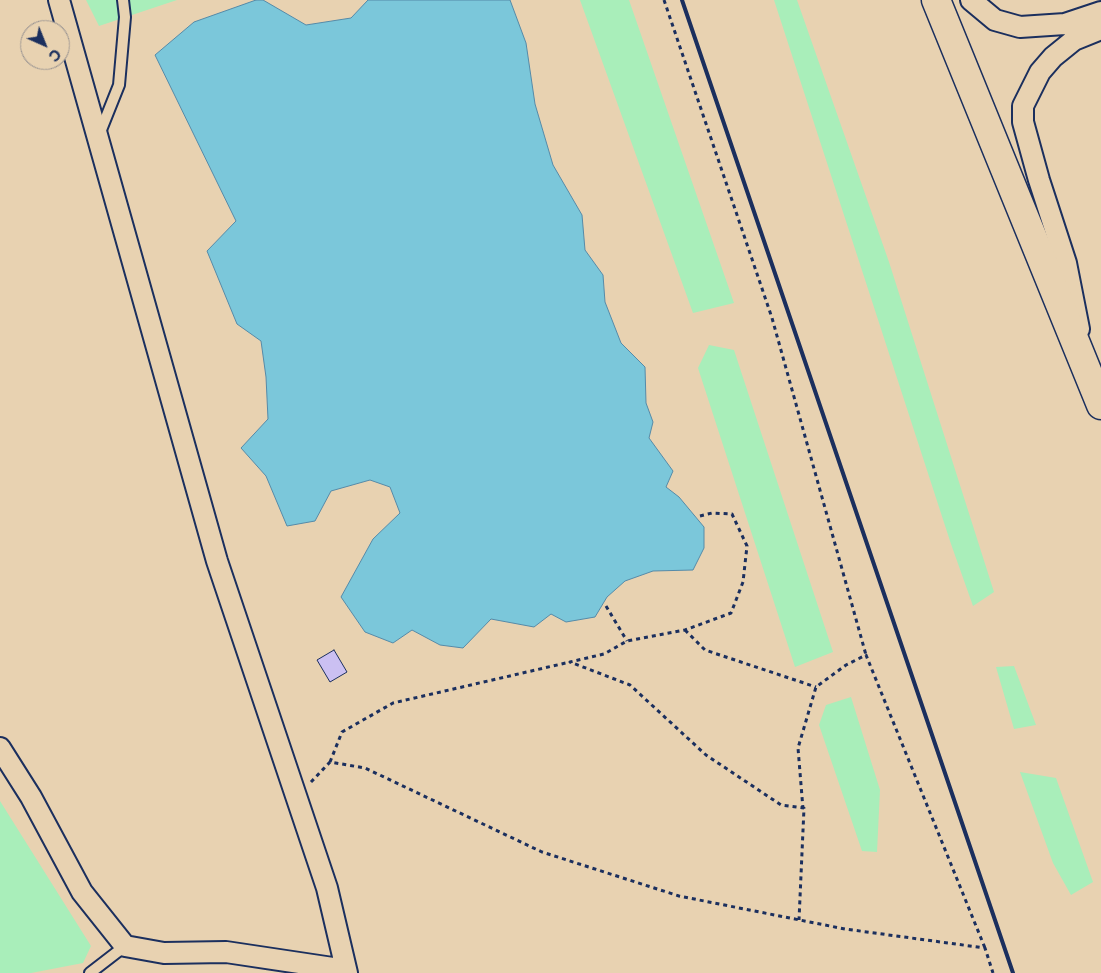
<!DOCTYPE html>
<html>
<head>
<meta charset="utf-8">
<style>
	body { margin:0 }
	#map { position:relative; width:1101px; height:973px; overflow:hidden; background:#e8d2b1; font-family:"Playpen Sans",sans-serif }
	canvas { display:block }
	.north { position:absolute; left:20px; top:20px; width:50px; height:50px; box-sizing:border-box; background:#e8d2b1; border:1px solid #969190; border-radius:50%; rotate:136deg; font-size:14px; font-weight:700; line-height:20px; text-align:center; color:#1b2f5e }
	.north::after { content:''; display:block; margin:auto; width:18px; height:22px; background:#1b2f5e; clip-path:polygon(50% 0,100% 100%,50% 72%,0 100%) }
</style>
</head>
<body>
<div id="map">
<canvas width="1101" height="973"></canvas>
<div class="north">С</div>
</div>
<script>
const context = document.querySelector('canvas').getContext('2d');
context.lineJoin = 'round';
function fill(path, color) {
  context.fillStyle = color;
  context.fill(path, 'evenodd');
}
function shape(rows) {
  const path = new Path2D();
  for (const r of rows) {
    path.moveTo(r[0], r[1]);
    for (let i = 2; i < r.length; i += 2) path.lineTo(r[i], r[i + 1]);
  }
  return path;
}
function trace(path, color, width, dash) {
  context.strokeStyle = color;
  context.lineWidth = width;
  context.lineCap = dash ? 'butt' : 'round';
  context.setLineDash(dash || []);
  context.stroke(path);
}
fill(shape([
	[86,0,177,0,99,26],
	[580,0,629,0,734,303,693,313],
	[774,0,797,0,889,262,994,592,973,606,951,544],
	[709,345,734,350,833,652,795,667,698,368],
	[1014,666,1036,725,1014,729,996,667],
	[851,697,880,790,877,852,862,851,819,725,826,705],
	[1020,772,1056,778,1093,882,1071,895,1053,863],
	[0,801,91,946,83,963,31,973,0,973]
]), '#a9eeba');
const water = shape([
	[256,0,263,0,306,25,351,18,368,0,510,0,526,43,535,104,553,165,582,215,585,250,603,275,605,302,621,343,645,367,646,403,653,422,649,438,673,471,666,487,679,497,704,527,704,548,693,570,653,571,625,581,607,597,595,617,566,622,551,614,534,627,491,619,463,648,440,645,412,630,393,643,365,632,341,597,373,539,400,513,390,487,370,480,331,491,315,521,287,526,266,476,241,448,268,419,266,377,261,341,237,324,207,251,236,221,155,55,194,22,256,0]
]);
fill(water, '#7bc7da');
trace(water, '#558aa8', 1);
const building = shape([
	[334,650,347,672,330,682,317,660,334,650]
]);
fill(building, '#cbc0f2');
trace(building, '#1b2f5e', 1);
const service = shape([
	[99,135,119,85,125,17,123,0],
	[90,973,125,946]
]);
const minor = shape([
	[59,0,217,561,327,888,347,973],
	[971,0,995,20,1020,27,1065,24,1101,12],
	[1079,329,1066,263,1039,180,1023,122,1023,106,1040,72,1053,57,1074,40,1101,29],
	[0,748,31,797,82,892,125,946,164,953,226,952,346,970]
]);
const primary = shape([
	[936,0,1101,405]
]);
trace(service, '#1b2f5e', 14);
trace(minor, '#1b2f5e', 24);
trace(primary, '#1b2f5e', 31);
trace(shape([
	[664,0,772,318,866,655],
	[700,516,712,513,732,514,747,546,743,582,731,613,685,630,627,641,604,654,570,662,630,685,706,755,781,805,804,808,799,920],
	[606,606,627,641],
	[685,630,705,650,816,687],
	[330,762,342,732,393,703,570,662],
	[311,782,330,762,365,768,542,852,679,896,845,929,985,948,993,973],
	[803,809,798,748,816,687,846,665,866,655,985,948]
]), '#1b2f5e', 3, [4, 4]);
trace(service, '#e8d2b1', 10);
trace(minor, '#e8d2b1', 20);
trace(primary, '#e8d2b1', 28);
trace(shape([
	[682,0,1013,973]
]), '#1b2f5e', 4);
</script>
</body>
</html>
